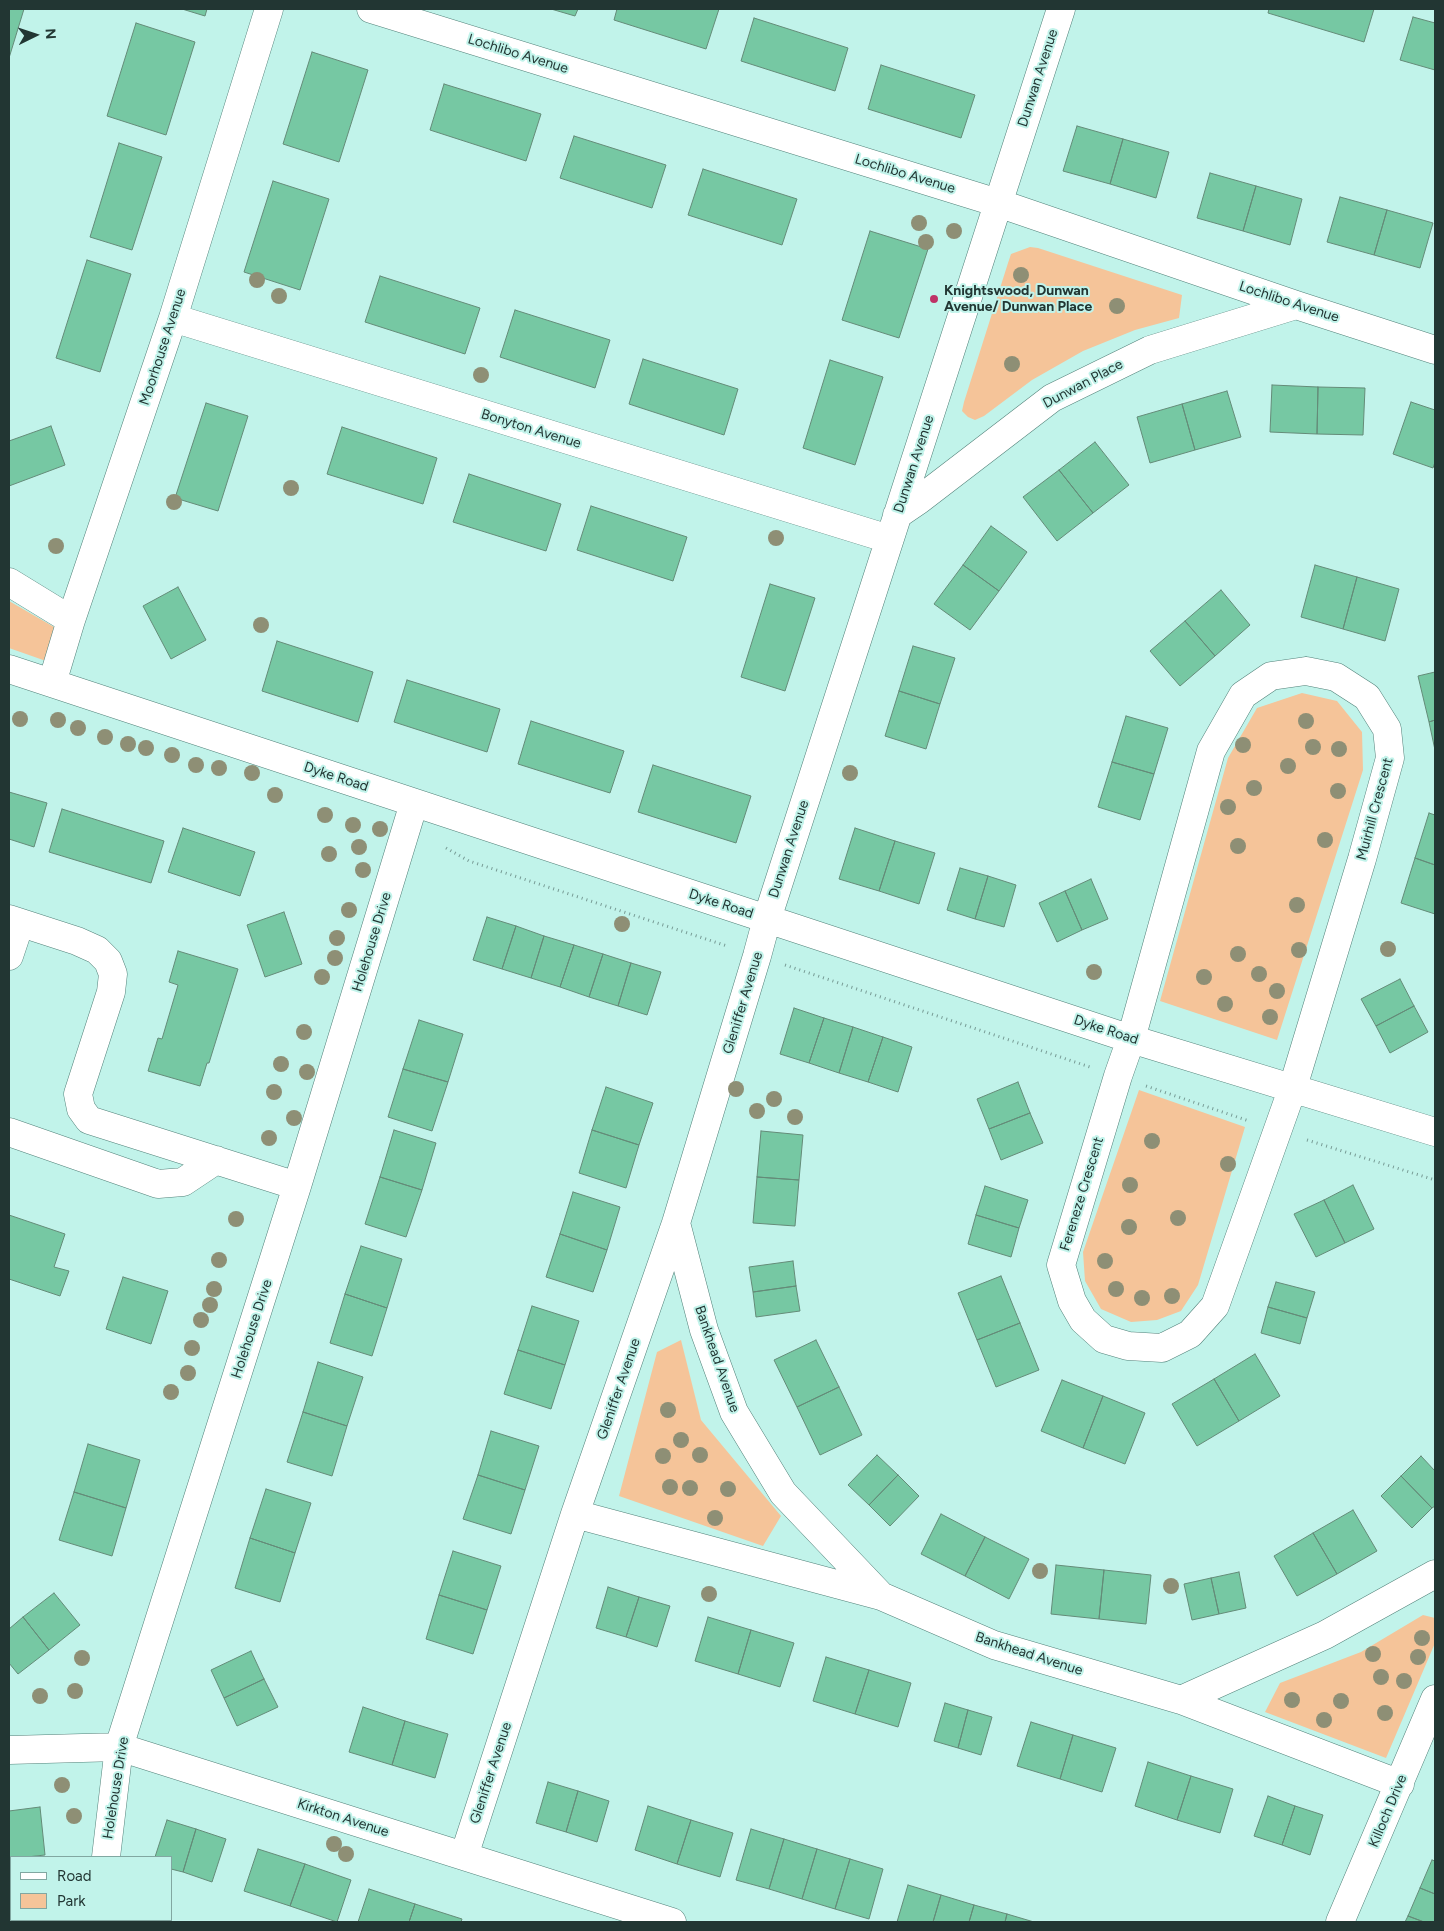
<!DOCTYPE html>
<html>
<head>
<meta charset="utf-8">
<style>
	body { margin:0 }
	#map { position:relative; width:1444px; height:1931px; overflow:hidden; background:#c1f3ea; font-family:Figtree,sans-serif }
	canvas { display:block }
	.frame { position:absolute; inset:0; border:10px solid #223633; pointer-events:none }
	.legend { position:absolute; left:10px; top:1856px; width:162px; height:65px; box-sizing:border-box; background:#c1f3ea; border:1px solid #81a7a1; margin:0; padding:6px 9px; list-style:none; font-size:15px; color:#223633 }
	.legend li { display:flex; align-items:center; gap:10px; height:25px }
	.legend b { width:25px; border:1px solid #81a7a1 }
	.north { position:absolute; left:10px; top:10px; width:50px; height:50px; -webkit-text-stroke:4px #c1f3ea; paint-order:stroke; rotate:86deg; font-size:14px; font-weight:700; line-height:20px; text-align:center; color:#223633 }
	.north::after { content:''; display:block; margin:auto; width:18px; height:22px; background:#223633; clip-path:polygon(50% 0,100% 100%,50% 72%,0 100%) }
</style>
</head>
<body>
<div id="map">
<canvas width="1444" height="1931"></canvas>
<div class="frame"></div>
<ul class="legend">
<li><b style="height:6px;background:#fff"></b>Road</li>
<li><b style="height:14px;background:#f5c499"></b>Park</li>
</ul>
<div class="north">N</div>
</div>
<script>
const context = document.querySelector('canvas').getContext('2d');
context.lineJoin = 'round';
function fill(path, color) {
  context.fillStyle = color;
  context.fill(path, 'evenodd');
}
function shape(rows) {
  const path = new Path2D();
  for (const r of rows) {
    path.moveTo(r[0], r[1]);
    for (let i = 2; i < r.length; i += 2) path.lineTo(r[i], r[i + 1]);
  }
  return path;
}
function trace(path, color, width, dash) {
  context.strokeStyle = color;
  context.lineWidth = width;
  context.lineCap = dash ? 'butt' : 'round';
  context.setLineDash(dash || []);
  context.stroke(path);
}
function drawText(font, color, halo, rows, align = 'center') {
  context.font = font + ' Figtree,sans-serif';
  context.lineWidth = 4;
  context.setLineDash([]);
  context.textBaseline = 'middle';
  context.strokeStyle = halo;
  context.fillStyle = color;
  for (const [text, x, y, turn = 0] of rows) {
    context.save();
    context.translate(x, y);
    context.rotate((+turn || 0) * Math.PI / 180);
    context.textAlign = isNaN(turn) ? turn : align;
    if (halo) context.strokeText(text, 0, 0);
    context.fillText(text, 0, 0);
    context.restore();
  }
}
fill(shape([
	[1030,247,1038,248,1182,295,1179,318,1135,330,1083,351,1032,380,984,416,975,420,968,417,962,411,964,402,1008,263,1011,254],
	[9,601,54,627,46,661,9,648],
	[1302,693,1337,701,1362,732,1363,770,1277,1040,1160,1001,1228,758,1257,708],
	[1139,1090,1245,1127,1198,1285,1181,1311,1157,1320,1131,1322,1101,1309,1085,1281,1083,1252],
	[681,1340,701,1420,781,1516,763,1546,619,1496,657,1352],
	[1423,1615,1435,1618,1435,1643,1386,1758,1265,1712,1280,1683,1361,1652]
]), '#f5c499');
const building = shape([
	[9,9,24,9,9,58,9,9],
	[182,9,207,9,205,16,182,9],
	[551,9,578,9,575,16,551,9],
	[617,9,719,9,706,49,614,20,617,9],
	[1269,9,1374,9,1364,42,1268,13,1269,9],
	[1413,17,1435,23,1435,70,1400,60,1413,17],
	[754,18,848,48,835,91,741,61,754,18],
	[136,23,195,42,166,135,107,116,136,23],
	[312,52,368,70,339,162,283,144,312,52],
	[881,65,975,95,961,138,868,109,881,65],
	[444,84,541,114,526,161,430,130,444,84],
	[1077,126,1123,139,1110,184,1063,171,1077,126],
	[574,136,666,165,652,208,560,178,574,136],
	[1123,139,1169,152,1156,198,1110,184,1123,139],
	[119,143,162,157,132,250,90,237,119,143],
	[703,169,797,199,782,245,688,215,703,169],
	[1210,173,1256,186,1243,231,1197,218,1210,173],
	[273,181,329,199,300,290,244,272,273,181],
	[1256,186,1302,199,1290,245,1243,231,1256,186],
	[1340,197,1387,210,1374,255,1327,242,1340,197],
	[1387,210,1433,223,1420,268,1374,255,1387,210],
	[870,231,928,249,899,338,842,320,870,231],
	[87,260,131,274,100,372,56,358,87,260],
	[380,276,480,308,465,354,365,322,380,276],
	[515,310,610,340,595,388,500,357,515,310],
	[643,359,738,389,724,435,629,404,643,359],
	[830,360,883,377,855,465,803,448,830,360],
	[1272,385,1318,387,1317,434,1270,432,1272,385],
	[1318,387,1365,388,1363,435,1317,434,1318,387],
	[1227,391,1241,437,1195,450,1182,404,1227,391],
	[1411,402,1435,410,1435,462,1433,468,1393,454,1411,402],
	[206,403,248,416,218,511,175,498,206,403],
	[1182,404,1195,450,1150,463,1137,417,1182,404],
	[51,426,65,465,9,486,9,441,51,426],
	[342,427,437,458,423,504,327,474,342,427],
	[1095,442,1129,485,1093,513,1059,470,1095,442],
	[1059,470,1093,513,1057,541,1023,497,1059,470],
	[469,474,561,504,546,551,453,522,469,474],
	[591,506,687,537,673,581,577,550,591,506],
	[991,526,1027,552,999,591,963,565,991,526],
	[963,565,999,591,970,630,934,604,963,565],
	[1315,565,1357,577,1343,629,1301,617,1315,565],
	[1357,577,1399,589,1385,641,1343,629,1357,577],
	[770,584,815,598,785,691,741,677,770,584],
	[178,587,206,640,171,659,143,606,178,587],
	[1221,590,1250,625,1215,656,1185,621,1221,590],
	[1185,621,1215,656,1180,686,1150,651,1185,621],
	[277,641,373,672,358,722,262,691,277,641],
	[913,646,955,658,940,704,899,691,913,646],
	[1435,672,1435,720,1429,722,1418,676,1435,672],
	[407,680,500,709,487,752,394,722,407,680],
	[899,691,940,704,926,749,885,736,899,691],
	[1126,716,1168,728,1154,774,1112,762,1126,716],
	[1435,720,1435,750,1429,722,1435,720],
	[531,721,624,751,610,793,518,764,531,721],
	[1112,762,1154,774,1140,820,1098,807,1112,762],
	[653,765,751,796,736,843,638,812,653,765],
	[9,792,47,803,34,847,9,839,9,792],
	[62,809,164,841,151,883,49,852,62,809],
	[1429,813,1435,815,1435,865,1415,858,1429,813],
	[183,828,255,852,240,896,168,872,183,828],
	[855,828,895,841,879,891,839,879,855,828],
	[895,841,935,853,919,904,879,891,895,841],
	[1415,858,1435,865,1435,914,1401,903,1415,858],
	[960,868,988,876,975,919,947,910,960,868],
	[988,876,1016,885,1004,927,975,919,988,876],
	[1091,879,1108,919,1082,930,1065,891,1091,879],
	[1065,891,1082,930,1057,942,1039,903,1065,891],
	[284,912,302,964,265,977,247,925,284,912],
	[487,917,516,926,502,969,473,960,487,917],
	[516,926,544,936,531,978,502,969,516,926],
	[544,936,574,945,560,987,531,978,544,936],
	[574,945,603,954,589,997,560,987,574,945],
	[178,951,238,969,209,1063,207,1063,200,1086,148,1071,158,1038,162,1039,178,985,169,982,178,951],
	[603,954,631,963,618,1006,589,997,603,954],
	[631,963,661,972,647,1015,618,1006,631,963],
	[1400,979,1414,1006,1376,1026,1361,999,1400,979],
	[1414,1006,1428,1032,1390,1053,1376,1026,1414,1006],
	[794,1008,824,1018,809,1063,780,1054,794,1008],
	[824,1018,853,1027,839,1073,809,1063,824,1018],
	[419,1020,463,1034,448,1082,403,1069,419,1020],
	[853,1027,883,1037,868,1082,839,1073,853,1027],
	[883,1037,912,1047,898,1092,868,1082,883,1037],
	[403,1069,448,1082,432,1131,388,1117,403,1069],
	[1018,1082,1030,1113,989,1129,977,1099,1018,1082],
	[606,1087,653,1103,639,1145,592,1130,606,1087],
	[1030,1113,1043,1143,1001,1160,989,1129,1030,1113],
	[394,1130,436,1143,422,1190,380,1177,394,1130],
	[592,1130,639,1145,626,1188,579,1173,592,1130],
	[761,1131,803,1135,799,1180,757,1177,761,1131],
	[380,1177,422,1190,406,1237,365,1224,380,1177],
	[757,1177,799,1180,795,1226,753,1223,757,1177],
	[1353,1185,1374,1229,1345,1243,1324,1200,1353,1185],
	[985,1186,1028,1200,1019,1228,976,1215,985,1186],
	[573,1192,620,1207,607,1250,560,1234,573,1192],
	[1324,1200,1345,1243,1316,1257,1294,1214,1324,1200],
	[9,1215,65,1234,54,1267,69,1271,60,1296,9,1279,9,1215],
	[976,1215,1019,1228,1011,1257,968,1244,976,1215],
	[560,1234,607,1250,593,1292,546,1277,560,1234],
	[361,1246,402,1259,387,1308,345,1294,361,1246],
	[793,1261,796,1286,753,1292,749,1267,793,1261],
	[1001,1276,1020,1323,977,1340,958,1293,1001,1276],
	[123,1277,168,1291,151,1344,106,1329,123,1277],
	[1276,1282,1315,1292,1307,1318,1268,1307,1276,1282],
	[796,1286,800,1311,756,1317,753,1292,796,1286],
	[345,1294,387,1308,372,1356,330,1343,345,1294],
	[532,1306,579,1321,565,1365,518,1350,532,1306],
	[1268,1307,1307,1318,1300,1344,1261,1333,1268,1307],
	[1020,1323,1039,1370,996,1387,977,1340,1020,1323],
	[816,1340,839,1387,797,1407,774,1360,816,1340],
	[518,1350,565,1365,551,1409,504,1394,518,1350],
	[1255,1354,1280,1396,1239,1421,1214,1379,1255,1354],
	[318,1362,363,1377,347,1426,303,1412,318,1362],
	[1214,1379,1239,1421,1197,1446,1172,1404,1214,1379],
	[1062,1380,1103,1396,1083,1448,1041,1431,1062,1380],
	[839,1387,862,1435,820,1455,797,1407,839,1387],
	[1103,1396,1145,1413,1125,1464,1083,1448,1103,1396],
	[303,1412,347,1426,332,1476,287,1462,303,1412],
	[491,1431,539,1446,525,1490,478,1475,491,1431],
	[88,1444,140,1460,126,1508,74,1492,88,1444],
	[877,1455,898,1475,869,1505,848,1485,877,1455],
	[1421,1456,1435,1471,1435,1506,1432,1508,1401,1476,1421,1456],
	[478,1475,525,1490,511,1534,463,1519,478,1475],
	[898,1475,919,1496,890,1526,869,1505,898,1475],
	[1401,1476,1432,1508,1412,1528,1381,1496,1401,1476],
	[266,1489,311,1503,295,1553,250,1538,266,1489],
	[74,1492,126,1508,112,1556,59,1540,74,1492],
	[1353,1510,1377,1551,1337,1574,1313,1533,1353,1510],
	[941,1514,985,1537,965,1576,921,1554,941,1514],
	[1313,1533,1337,1574,1297,1596,1274,1556,1313,1533],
	[985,1537,1029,1559,1009,1599,965,1576,985,1537],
	[250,1538,295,1553,280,1602,235,1588,250,1538],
	[453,1551,501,1566,487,1610,439,1595,453,1551],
	[1056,1565,1104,1570,1099,1619,1051,1614,1056,1565],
	[1104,1570,1151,1575,1146,1624,1099,1619,1104,1570],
	[1239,1572,1246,1608,1219,1614,1211,1578,1239,1572],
	[1211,1578,1219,1614,1192,1620,1184,1584,1211,1578],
	[608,1587,639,1597,626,1637,596,1628,608,1587],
	[54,1593,80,1625,49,1650,23,1617,54,1593],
	[439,1595,487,1610,473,1654,426,1639,439,1595],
	[639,1597,670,1606,657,1647,626,1637,639,1597],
	[23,1617,49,1650,18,1674,9,1663,9,1629,23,1617],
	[708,1617,751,1630,738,1674,695,1661,708,1617],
	[751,1630,794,1643,780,1687,738,1674,751,1630],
	[251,1651,264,1679,224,1698,211,1670,251,1651],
	[826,1657,869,1670,855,1714,813,1701,826,1657],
	[869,1670,911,1683,898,1727,855,1714,869,1670],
	[264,1679,278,1707,237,1726,224,1698,264,1679],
	[945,1703,968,1710,958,1748,934,1741,945,1703],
	[363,1707,405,1721,392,1765,349,1752,363,1707],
	[968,1710,992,1717,981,1755,958,1748,968,1710],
	[405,1721,448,1734,435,1778,392,1765,405,1721],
	[1031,1722,1073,1735,1060,1779,1017,1766,1031,1722],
	[1073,1735,1116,1748,1102,1792,1060,1779,1073,1735],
	[1148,1762,1191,1776,1177,1820,1135,1806,1148,1762],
	[1191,1776,1233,1789,1220,1833,1177,1820,1191,1776],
	[548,1782,578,1791,566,1832,536,1823,548,1782],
	[578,1791,609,1801,597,1842,566,1832,578,1791],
	[1268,1796,1295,1806,1282,1845,1254,1836,1268,1796],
	[648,1806,691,1820,677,1864,635,1850,648,1806],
	[1295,1806,1323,1815,1310,1855,1282,1845,1295,1806],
	[40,1807,45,1855,9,1859,9,1811,40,1807],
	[167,1820,196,1829,183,1872,171,1869,171,1857,155,1857,167,1820],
	[691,1820,733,1833,720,1877,677,1864,691,1820],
	[196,1829,226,1839,212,1882,183,1872,196,1829],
	[751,1829,784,1839,769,1889,736,1880,751,1829],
	[784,1839,817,1849,802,1899,769,1889,784,1839],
	[258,1849,305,1864,290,1906,244,1891,258,1849],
	[817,1849,850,1859,835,1909,802,1899,817,1849],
	[850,1859,883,1869,869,1919,835,1909,850,1859],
	[1432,1860,1435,1861,1435,1894,1420,1888,1432,1860],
	[305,1864,351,1880,337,1922,290,1906,305,1864],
	[908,1885,941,1895,933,1922,897,1922,908,1885],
	[1420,1888,1435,1894,1435,1922,1424,1922,1408,1916,1420,1888],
	[369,1889,415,1904,409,1922,358,1922,369,1889],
	[941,1895,974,1905,969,1922,933,1922,941,1895],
	[415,1904,462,1919,461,1922,409,1922,415,1904],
	[974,1905,1007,1914,1005,1922,969,1922,974,1905],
	[1007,1914,1034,1922,1005,1922,1007,1914],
	[1408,1916,1424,1922,1405,1922,1408,1916]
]);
fill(building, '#76c8a3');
trace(building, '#648b78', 1);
const minor = shape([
	[371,9,998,203,1296,305,1435,350],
	[173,318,889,539],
	[897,515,919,500,1052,398,1150,350,1296,305],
	[9,582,71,620],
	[9,669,1131,1039,1435,1132],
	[1306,671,1336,677,1367,697,1387,729,1390,758,1362,859,1293,1087,1215,1306,1190,1334,1162,1348,1128,1346,1104,1339,1083,1320,1072,1301,1061,1265,1118,1076,1131,1039,1211,751,1243,695,1271,676,1306,671],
	[52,683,71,620,173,318,269,9],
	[9,919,77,941,97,950,108,961,113,974,111,992,78,1094,81,1109,89,1120,297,1186],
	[9,956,20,923],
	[9,1132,158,1184,183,1182,216,1160],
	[676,1223,704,1330,734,1412,783,1493,881,1596,994,1645,1181,1700,1325,1635,1435,1574],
	[575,1514,881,1596],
	[1181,1700,1400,1784],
	[9,1750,119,1747,672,1922],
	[464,1856,575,1514,676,1223,757,956,767,919,1061,9],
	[106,1857,119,1747,297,1186,414,803],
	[98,1922,98,1920],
	[1340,1922,1435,1699]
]);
trace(minor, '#53827a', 29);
trace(shape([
	[446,848,469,861,727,946],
	[785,965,1090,1067],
	[1146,1086,1249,1121],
	[1307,1140,1435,1180]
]), '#779b95', 3, [1, 4]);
trace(minor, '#fff', 28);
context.fillStyle = '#8e8f75';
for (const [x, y] of [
	[919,223],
	[954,231],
	[926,242],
	[1021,275],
	[257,280],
	[279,296],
	[1117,306],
	[1012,364],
	[481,375],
	[291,488],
	[174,502],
	[776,538],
	[56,546],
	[261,625],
	[20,719],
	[58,720],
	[1306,721],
	[78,728],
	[105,737],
	[128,744],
	[1243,745],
	[1313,747],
	[146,748],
	[1339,749],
	[172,755],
	[196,765],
	[1288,766],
	[219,768],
	[252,773],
	[850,773],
	[1254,788],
	[1338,791],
	[275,795],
	[1228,807],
	[325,815],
	[353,825],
	[380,829],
	[1325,840],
	[1238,846],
	[359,847],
	[329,854],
	[363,870],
	[1297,905],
	[349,910],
	[622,924],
	[337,938],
	[1388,949],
	[1299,950],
	[1238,954],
	[335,958],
	[1094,972],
	[1259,974],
	[322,977],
	[1204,977],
	[1277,991],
	[1225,1004],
	[1270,1017],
	[304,1032],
	[281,1064],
	[307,1072],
	[736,1089],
	[274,1092],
	[774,1099],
	[757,1111],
	[795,1117],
	[294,1118],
	[269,1138],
	[1152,1141],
	[1228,1164],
	[1130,1185],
	[1178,1218],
	[236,1219],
	[1129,1227],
	[219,1260],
	[1105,1261],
	[214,1289],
	[1116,1289],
	[1172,1296],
	[1142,1298],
	[210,1305],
	[201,1320],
	[192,1348],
	[188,1373],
	[171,1392],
	[668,1410],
	[681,1440],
	[700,1455],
	[663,1456],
	[670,1487],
	[690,1488],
	[728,1489],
	[715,1518],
	[1040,1571],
	[1171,1586],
	[709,1594],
	[1422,1638],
	[1373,1654],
	[1418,1657],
	[82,1658],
	[1381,1677],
	[1404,1681],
	[75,1691],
	[40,1696],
	[1292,1700],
	[1341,1701],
	[1385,1713],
	[1324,1720],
	[62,1785],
	[74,1816],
	[334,1844],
	[346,1854]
]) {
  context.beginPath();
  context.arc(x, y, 8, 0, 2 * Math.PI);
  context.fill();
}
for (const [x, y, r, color] of [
	[934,299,5,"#be3266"]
]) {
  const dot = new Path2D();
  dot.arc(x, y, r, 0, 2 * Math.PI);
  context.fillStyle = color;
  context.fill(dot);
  trace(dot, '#c1f3ea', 2);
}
drawText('14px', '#223633', '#c1f3ea', [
	["Lochlibo Avenue",518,54,17],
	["Dunwan Avenue",1038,78,-72],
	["Lochlibo Avenue",905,174,17],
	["Lochlibo Avenue",1289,302,18],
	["Moorhouse Avenue",163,347,-72],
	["Dunwan Place",1083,384,-28],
	["Bonyton Avenue",531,429,17],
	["Dunwan Avenue",914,464,-72],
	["Dyke Road",336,777,18],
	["Muirhill Crescent",1375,809,-75],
	["Dunwan Avenue",789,849,-72],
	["Dyke Road",721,904,18],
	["Holehouse Drive",372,942,-73],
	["Gleniffer Avenue",743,1003,-73],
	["Dyke Road",1106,1030,18],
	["Fereneze Crescent",1082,1194,-73],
	["Holehouse Drive",252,1329,-72],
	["Bankhead Avenue",717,1359,71],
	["Gleniffer Avenue",619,1389,-71],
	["Bankhead Avenue",1029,1654,18],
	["Gleniffer Avenue",491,1773,-72],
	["Holehouse Drive",116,1788,-81],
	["Killoch Drive",1388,1811,-67],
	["Kirkton Avenue",343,1818,18]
]);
drawText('bold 14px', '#223633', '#c1f3ea', [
	["Knightswood, Dunwan",944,291],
	["Avenue/ Dunwan Place",944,307]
], 'left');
</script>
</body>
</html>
